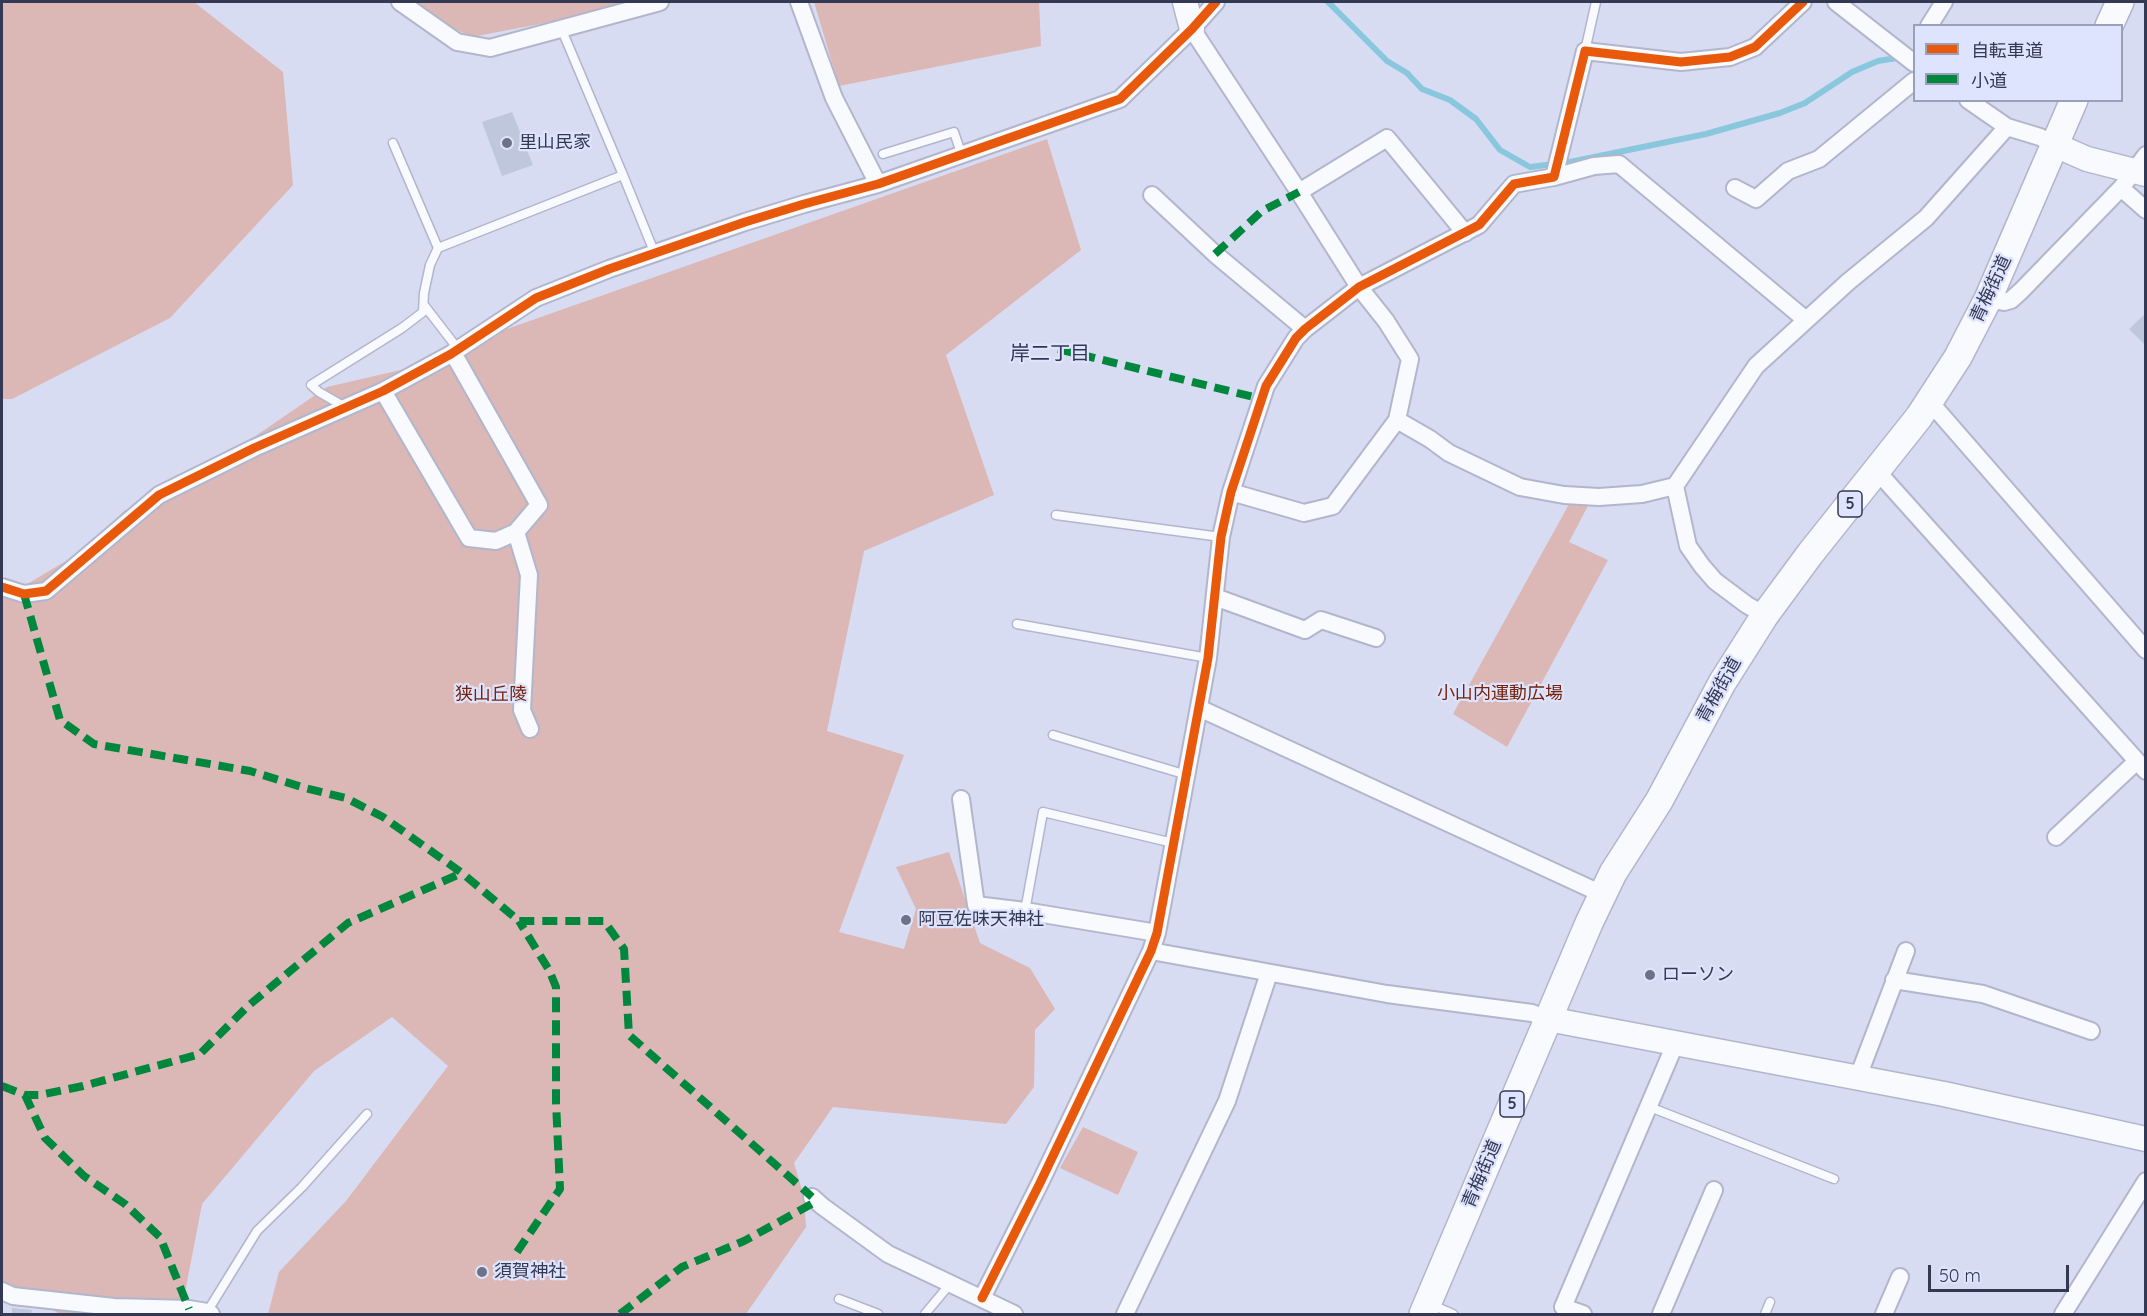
<!DOCTYPE html>
<html>
<head>
<meta charset="utf-8">
<style>
	body { margin:0 }
	#map { position:relative; width:2147px; height:1316px; overflow:hidden; background:#d8dcf2; font-family:Quicksand,"Noto Sans JP",sans-serif }
	canvas { display:block }
	.frame { position:absolute; inset:0; border:3px solid #343953; pointer-events:none }
	.legend { position:absolute; left:1913px; top:24px; width:210px; height:78px; box-sizing:border-box; background:#dee3fe; border:2px solid #9a9fba; margin:0; padding:8px 10px; list-style:none; font-size:18px; color:#343953 }
	.legend li { display:flex; align-items:center; gap:12px; height:30px }
	.legend b { width:30px; border:2px solid #9a9fba }
	.scale { position:absolute; left:1928px; top:1265px; width:141px; height:27px; box-sizing:border-box; border:3px solid #343953; border-top:0; padding-left:8px; font-size:18px; line-height:21px; white-space:nowrap; color:#343953; -webkit-text-stroke:4px #dee3fe; paint-order:stroke }
</style>
</head>
<body>
<div id="map">
<canvas width="2147" height="1316"></canvas>
<div class="frame"></div>
<ul class="legend">
<li><b style="height:8px;background:#e8590c"></b>自転車道</li>
<li><b style="height:8px;background:#00873e"></b>小道</li>
</ul>
<div class="scale">50 m</div>
</div>
<script>
const context = document.querySelector('canvas').getContext('2d');
context.lineJoin = 'round';
function fill(path, color) {
  context.fillStyle = color;
  context.fill(path, 'evenodd');
}
function shape(rows) {
  const path = new Path2D();
  for (const r of rows) {
    path.moveTo(r[0], r[1]);
    for (let i = 2; i < r.length; i += 2) path.lineTo(r[i], r[i + 1]);
  }
  return path;
}
function trace(path, color, width, dash) {
  context.strokeStyle = color;
  context.lineWidth = width;
  context.lineCap = dash ? 'butt' : 'round';
  context.setLineDash(dash || []);
  context.stroke(path);
}
function drawText(font, color, halo, rows, align = 'center') {
  context.font = font + ' Quicksand,"Noto Sans JP",sans-serif';
  context.lineWidth = 4.5;
  context.setLineDash([]);
  context.textBaseline = 'middle';
  context.strokeStyle = halo;
  context.fillStyle = color;
  for (const [text, x, y, turn = 0] of rows) {
    context.save();
    context.translate(x, y);
    context.rotate((+turn || 0) * Math.PI / 180);
    context.textAlign = isNaN(turn) ? turn : align;
    if (halo) context.strokeText(text, 0, 0);
    context.fillText(text, 0, 0);
    context.restore();
  }
}
fill(shape([
	[2,2,194,2,283,72,293,185,170,318,12,399,2,399],
	[397,2,629,2,602,12,472,37],
	[814,2,1039,2,1041,46,839,86],
	[1047,139,1081,250,946,355,994,495,864,551,827,731,904,755,839,932,904,949,916,909,896,867,949,852,980,943,1030,968,1055,1009,1035,1030,1034,1087,1006,1124,833,1107,794,1163,804,1197,806,1227,746,1314,268,1314,279,1272,346,1201,448,1066,392,1017,314,1071,202,1204,182,1308,113,1300,98,1314,60,1314,2,1283,2,599,86,549,124,511,190,481,327,387,431,363,504,330],
	[1573,497,1592,498,1569,542,1608,560,1507,747,1453,714],
	[1083,1127,1138,1152,1118,1195,1060,1168]
]), '#dbb7b6');
trace(shape([
	[1328,2,1387,61,1407,73,1422,89,1450,100,1476,119,1500,150,1530,167,1570,162,1706,134,1780,113,1805,103,1852,72,1878,61,1897,58]
]), '#89c7dd', 6);
fill(shape([
	[512,112,533,165,502,176,482,122],
	[2146,313,2146,346,2129,329],
	[12,1308,32,1310,31,1314,12,1314]
]), '#bec7db');
const lane = shape([
	[561,28,623,175],
	[1585,51,1596,2],
	[393,143,438,248],
	[883,154,954,132,962,156],
	[424,305,458,349],
	[345,407,319,392,311,385,402,328,423,312,424,293,430,265,438,248,623,175,655,254],
	[1056,515,1221,537],
	[1017,624,1208,658],
	[1053,735,1187,775],
	[1025,911,1043,812,1173,843],
	[1647,1106,1834,1179],
	[839,1299,878,1314],
	[1432,1305,1453,1314],
	[207,1312,257,1231,302,1187,367,1114],
	[925,1314,950,1284],
	[1765,1314,1770,1302]
]);
const street = shape([
	[400,2,457,42,490,48,660,2],
	[799,2,834,98,878,184],
	[1836,2,1914,63],
	[1929,26,1944,2],
	[1192,29,1299,192,1359,287,1386,321,1410,359,1397,420,1430,439,1449,453,1520,487,1564,495,1599,497,1642,494,1675,486,1756,366,1848,282,1926,218,2007,127],
	[1968,100,2007,127,2040,137,2055,145],
	[1554,177,1594,166,1619,164,1806,320],
	[1735,188,1756,199,1788,171,1819,159,1914,81],
	[2121,188,2146,210],
	[1299,192,1387,138,1465,233],
	[1152,195,1215,254,1305,329],
	[1988,299,2004,302,2011,300,2021,291,2121,188,2146,155],
	[383,391,469,538,496,541,516,532,539,505,457,360,451,354],
	[1930,402,2146,650],
	[1877,471,2146,771],
	[1675,486,1688,546,1702,566,1715,581,1747,605,1765,615],
	[1231,492,1304,513,1333,506,1397,420],
	[516,532,529,575,522,710,530,729],
	[2,587,24,594,46,591,159,495,254,448,383,391,451,354,536,298,609,269,745,222,804,204,878,184,1120,99,1192,29,1216,2],
	[1215,597,1305,630,1321,620,1376,638],
	[1199,708,1602,894],
	[961,799,976,905,1025,911,1157,933],
	[2056,837,2137,761],
	[1151,951,1387,994,1532,1013,1548,1019],
	[1894,980,1983,994,2091,1031],
	[1858,1077,1906,951],
	[812,1197,822,1206,888,1254,1014,1314],
	[2,1291,13,1296,114,1307,189,1309,207,1312,211,1314],
	[982,1298,1040,1183,1151,951,1157,933,1208,658,1221,537,1231,492,1266,386,1296,338,1305,329,1359,287,1479,225,1514,184,1554,177,1585,51,1681,62,1730,57,1755,47,1803,2],
	[1125,1314,1227,1101,1269,973],
	[1583,1314,1563,1307,1676,1042],
	[1661,1314,1714,1190],
	[1884,1314,1900,1277],
	[2063,1314,2146,1181]
]);
const secondary = shape([
	[1185,2,1192,29],
	[2055,145,2087,159,2146,174],
	[1548,1019,1944,1094,2146,1139]
]);
const primary = shape([
	[2109,26,2120,2],
	[1423,1314,1589,923,1613,873,1659,801,1722,683,1765,615,1810,554,1919,417,1958,357,1988,299,2074,100]
]);
trace(lane, '#b2b6cc', 11);
trace(street, '#b2b6cc', 20);
trace(secondary, '#b2b6cc', 27);
trace(primary, '#b2b6cc', 30);
trace(lane, '#f9fafd', 8);
trace(street, '#f9fafd', 16);
trace(secondary, '#f9fafd', 24);
trace(primary, '#f9fafd', 27);
trace(shape([
	[1215,254,1262,211,1299,192],
	[1058,349,1262,399],
	[24,594,60,720,94,744,250,771,305,788,346,798,383,817,462,873,519,921,604,921,624,949,629,1035,812,1197],
	[2,1086,25,1095,40,1095,83,1086,200,1054,248,1006,348,923,462,873],
	[25,1095,45,1138,84,1176,125,1204,160,1237,189,1309],
	[517,1252,560,1189,556,1102,556,987,549,970,519,921],
	[620,1314,682,1267,744,1241,817,1201]
]), '#00873e', 8, [15, 8]);
trace(shape([
	[2,587,24,594,46,591,159,495,254,448,383,391,451,354,536,298,609,269,745,222,804,204,878,184,1120,99,1192,29,1216,2],
	[982,1298,1040,1183,1151,951,1157,933,1208,658,1221,537,1231,492,1266,386,1296,338,1305,329,1359,287,1479,225,1514,184,1554,177,1585,51,1681,62,1730,57,1755,47,1803,2]
]), '#e8590c', 9);
for (const [x, y, r, color] of [
	[507,143,6,"#6d728b"],
	[906,920,6,"#6d728b"],
	[1650,975,6,"#6d728b"],
	[482,1272,6,"#6d728b"]
]) {
  const dot = new Path2D();
  dot.arc(x, y, r, 0, 2 * Math.PI);
  context.fillStyle = color;
  context.fill(dot);
  trace(dot, '#dee3fe', 2);
}
for (const [x, y, w] of [
	[1850,504,24],
	[1512,1104,24]
]) {
  const box = new Path2D();
  box.roundRect(x - w / 2, y - 13, w, 26, 4.5);
  context.fillStyle = '#dee3fe';
  context.fill(box);
  trace(box, '#343953', 1.5);
}
drawText('bold 16px', '#343953', null, [
	["5",1850,504],
	["5",1512,1104]
]);
drawText('18px', '#343953', '#dee3fe', [
	["里山民家",519,143],
	["阿豆佐味天神社",918,920],
	["ローソン",1662,975],
	["須賀神社",494,1272]
], 'left');
drawText('18px', '#343953', '#dee3fe', [
	["青梅街道",1991,289,-65],
	["青梅街道",1719,690,-61],
	["青梅街道",1482,1174,-67]
]);
drawText('18px', '#75230a', '#dee3fe', [
	["小山内運動広場",1500,694],
	["狭山丘陵",491,695]
]);
drawText('20px', '#343953', '#dee3fe', [
	["岸二丁目",1050,354]
]);
</script>
</body>
</html>
